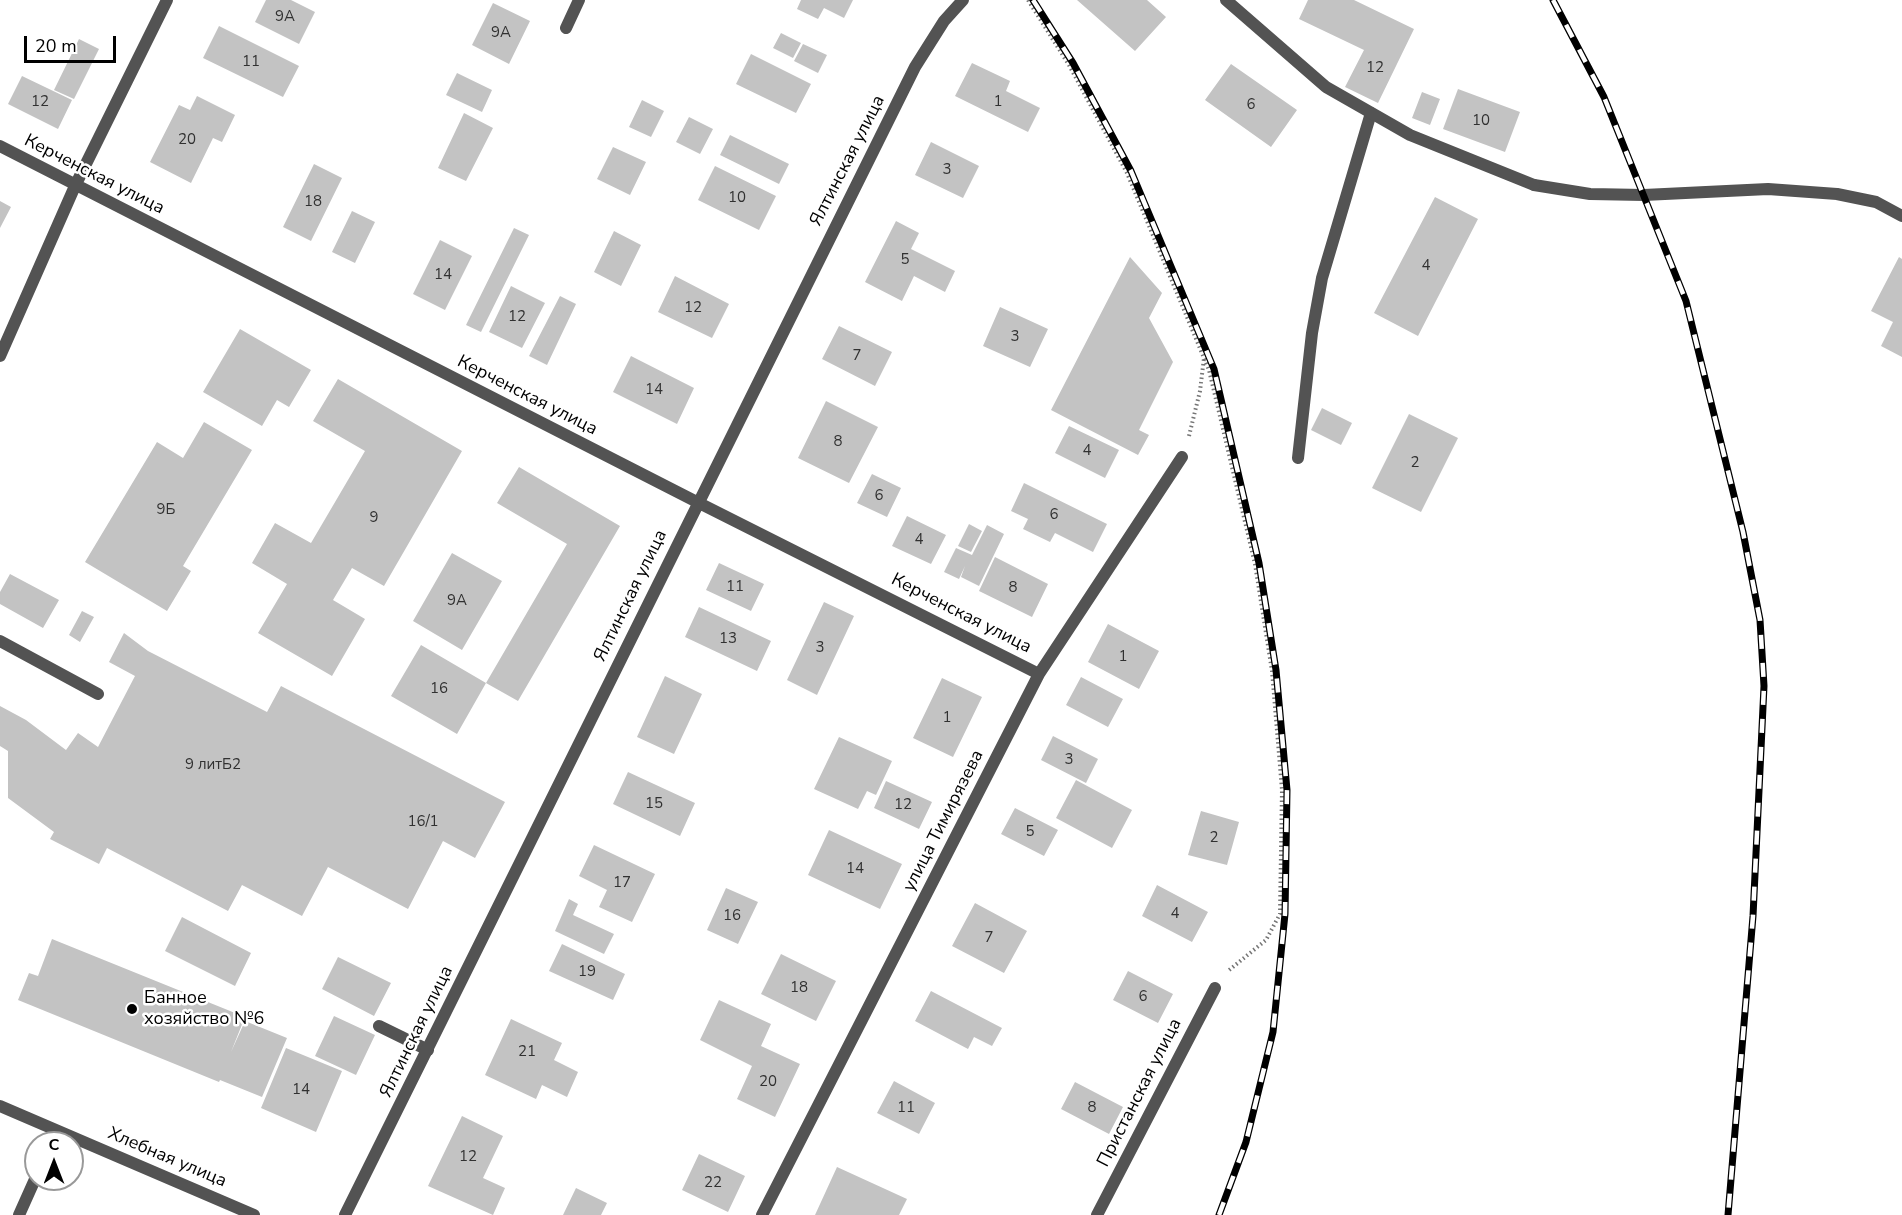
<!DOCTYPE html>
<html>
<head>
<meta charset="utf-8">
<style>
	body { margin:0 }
	#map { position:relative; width:1902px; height:1215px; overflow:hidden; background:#fff; font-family:"Nunito Sans",sans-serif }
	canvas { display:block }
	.north { position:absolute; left:24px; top:1131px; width:60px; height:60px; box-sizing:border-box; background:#fff; border:2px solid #999; border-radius:50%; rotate:0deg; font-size:16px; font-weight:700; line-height:24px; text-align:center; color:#000 }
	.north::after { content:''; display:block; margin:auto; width:21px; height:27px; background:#000; clip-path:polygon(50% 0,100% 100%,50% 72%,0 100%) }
	.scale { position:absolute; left:24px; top:36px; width:92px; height:27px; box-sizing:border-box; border:3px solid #000; border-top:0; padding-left:8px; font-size:18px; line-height:21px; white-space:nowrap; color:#000; -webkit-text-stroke:4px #fff; paint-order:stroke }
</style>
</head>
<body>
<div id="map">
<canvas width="1902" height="1215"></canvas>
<div class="north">С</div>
<div class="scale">20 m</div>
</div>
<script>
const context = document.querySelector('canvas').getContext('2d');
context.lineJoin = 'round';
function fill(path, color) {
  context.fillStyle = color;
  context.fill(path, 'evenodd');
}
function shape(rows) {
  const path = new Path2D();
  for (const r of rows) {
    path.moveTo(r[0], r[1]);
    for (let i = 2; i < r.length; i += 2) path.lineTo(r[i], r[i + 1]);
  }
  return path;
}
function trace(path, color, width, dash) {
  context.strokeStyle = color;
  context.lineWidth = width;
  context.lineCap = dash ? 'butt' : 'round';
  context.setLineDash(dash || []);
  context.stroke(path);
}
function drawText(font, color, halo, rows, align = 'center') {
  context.font = font + ' "Nunito Sans",sans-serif';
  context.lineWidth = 5;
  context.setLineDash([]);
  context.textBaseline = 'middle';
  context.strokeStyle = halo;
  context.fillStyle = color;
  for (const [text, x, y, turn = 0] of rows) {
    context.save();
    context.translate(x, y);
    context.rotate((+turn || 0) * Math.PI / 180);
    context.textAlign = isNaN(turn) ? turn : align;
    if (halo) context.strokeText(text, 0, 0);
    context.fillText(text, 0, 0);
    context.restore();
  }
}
fill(shape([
	[266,0,291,0,315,12,299,44,255,22],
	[801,0,853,0,844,18,824,8,818,19,797,9],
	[1077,0,1147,0,1166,17,1135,51],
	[1308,0,1354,0,1414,29,1378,103,1345,87,1364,50,1299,19],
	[493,3,530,21,509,64,472,45],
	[219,26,299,66,283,97,203,58],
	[781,33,801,43,793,58,773,48],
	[79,39,99,49,74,99,54,90],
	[803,44,827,55,818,73,794,61],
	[751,54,811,84,796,113,736,84],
	[972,63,1010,81,1006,91,1040,108,1028,132,955,96],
	[1231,64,1297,110,1271,147,1205,100],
	[457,73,492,90,482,112,446,95],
	[22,76,72,100,58,129,8,104],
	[1458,89,1520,112,1505,152,1443,129],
	[1422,92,1440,99,1430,125,1412,118],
	[197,96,235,115,222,142,213,138,191,183,150,162,179,105,190,110],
	[642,100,664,111,651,137,629,127],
	[464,113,493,128,466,181,438,168],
	[689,117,713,129,700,154,676,142],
	[730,135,789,164,779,184,720,155],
	[931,142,979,166,963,198,915,175],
	[613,147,646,162,630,195,597,179],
	[314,164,342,178,311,241,283,227],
	[715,166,776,196,759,230,698,200],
	[1435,197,1478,219,1418,336,1374,313],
	[0,201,11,207,0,228],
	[352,211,375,222,355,263,332,252],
	[896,221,919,233,911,249,955,271,945,292,914,276,902,301,865,282],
	[514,228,529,235,481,332,466,325],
	[614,231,641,245,621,286,594,272],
	[440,240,472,256,445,310,413,294],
	[1130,257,1162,293,1149,318,1173,362,1139,430,1149,435,1138,455,1051,410],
	[1899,257,1902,259,1902,357,1881,346,1893,322,1871,311],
	[675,276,729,304,712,338,658,312],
	[511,286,545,303,522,348,489,332],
	[560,296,576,304,547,365,529,356],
	[1000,307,1048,329,1030,367,983,346],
	[839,326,892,352,875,386,822,359],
	[240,329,311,370,289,407,277,400,262,426,203,392],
	[631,356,694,388,677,424,613,392],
	[338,379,462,451,384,586,352,568,333,600,365,619,332,676,258,633,287,584,252,563,275,523,311,543,365,451,313,421],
	[826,401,878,427,849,483,798,458],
	[1322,408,1352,423,1341,445,1311,430],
	[1409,414,1458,438,1421,512,1372,488],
	[204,422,252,450,183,566,191,571,167,611,85,562,157,442,183,458],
	[1069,426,1119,450,1105,478,1055,453],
	[519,467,620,526,518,701,486,683,567,544,497,503],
	[872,474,901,488,887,517,857,503],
	[1024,483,1107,524,1093,552,1055,533,1050,542,1023,529,1028,519,1011,511],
	[907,516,946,535,931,564,892,546],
	[969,524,982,531,971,552,958,546],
	[987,525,1004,534,979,586,961,577,965,566,959,579,944,572,956,548,972,555],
	[452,553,502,581,462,650,413,621],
	[995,557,1048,584,1032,617,979,591],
	[719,563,764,584,751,611,706,590],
	[10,574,59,600,43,628,0,604,0,592],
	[824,602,854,616,817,695,787,680],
	[699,607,771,641,757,671,685,637],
	[82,611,94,617,80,642,69,635],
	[1108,624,1159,651,1139,689,1088,662],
	[124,633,148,651,267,712,281,686,505,802,475,858,443,841,408,909,328,867,302,916,242,885,228,911,107,848,99,864,50,839,54,832,8,798,8,751,0,746,0,706,26,720,66,750,78,733,98,747,135,676,109,662],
	[421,645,486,683,457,734,391,696],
	[665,676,702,694,674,754,637,737],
	[1081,677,1123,699,1108,727,1066,705],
	[942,678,982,697,953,757,913,738],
	[1053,736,1098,759,1086,783,1041,760],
	[839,737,892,761,876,795,867,791,858,809,814,789],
	[628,772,695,803,680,836,613,804],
	[1076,780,1132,810,1112,848,1056,818],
	[886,781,932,802,919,829,874,808],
	[1015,808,1058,830,1044,856,1001,834],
	[1201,811,1239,822,1227,865,1188,855],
	[829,830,902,864,880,909,808,875],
	[594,845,655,874,632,922,599,907,607,890,579,876],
	[1157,885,1208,912,1192,942,1142,916],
	[726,888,758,902,738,944,707,930],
	[569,899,578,904,573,915,614,934,604,954,555,931],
	[975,903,1027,931,1004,973,952,946],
	[182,917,251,953,235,986,165,951],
	[52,939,245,1017,231,1052,245,1021,287,1038,262,1097,220,1080,219,1082,18,1000,29,973,38,976],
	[562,944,625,974,613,1000,549,971],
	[781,954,836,981,816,1021,761,994],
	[338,957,391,983,374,1016,322,989],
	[1128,971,1173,994,1158,1023,1113,1000],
	[931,991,1002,1028,992,1046,974,1037,968,1049,915,1021],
	[719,1000,771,1024,761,1046,800,1064,775,1117,737,1099,752,1066,700,1040],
	[334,1016,375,1035,356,1075,315,1056],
	[511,1019,562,1043,554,1060,578,1072,567,1097,542,1085,536,1099,485,1075],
	[286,1048,342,1071,316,1132,261,1108],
	[894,1081,935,1103,919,1134,877,1113],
	[1075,1082,1123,1107,1109,1134,1061,1109],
	[462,1116,503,1136,483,1178,505,1188,493,1215,428,1186],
	[699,1154,745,1176,728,1212,682,1190],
	[837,1167,907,1199,899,1215,815,1215],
	[576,1188,607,1203,601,1215,563,1215]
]), '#c3c3c3');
trace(shape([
	[1028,0,1069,65,1127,173,1209,370,1255,564,1272,671,1282,790,1280,914,1266,940,1228,971],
	[1189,436,1200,391,1204,358]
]), '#757575', 4, [1.5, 3]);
trace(shape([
	[566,28,579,0],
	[1534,185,1590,194,1644,195,1768,189,1837,194,1876,202,1902,216],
	[1298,458,1312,333,1322,278,1371,113],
	[0,641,98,694],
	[379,1026,428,1050],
	[51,1143,56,1131],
	[19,1215,36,1177]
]), '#535353', 12);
trace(shape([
	[1226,0,1326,87,1410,135,1534,185],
	[0,146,697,502,1039,674],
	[0,356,75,186,167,0],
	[0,1106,254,1215],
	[345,1215,915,67,944,21,963,0],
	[762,1215,1039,674,1182,457],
	[1097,1215,1215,988]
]), '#535353', 12);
const rail = shape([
	[1033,0,1073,63,1131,171,1214,369,1259,563,1276,670,1287,790,1285,914,1273,1032,1246,1142,1219,1215],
	[1553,0,1604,97,1686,301,1743,532,1760,620,1764,686,1753,916,1728,1215]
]);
trace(rail, '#000', 7);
trace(rail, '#fff', 4.5, [14]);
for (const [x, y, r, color] of [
	[132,1009,6,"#000"]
]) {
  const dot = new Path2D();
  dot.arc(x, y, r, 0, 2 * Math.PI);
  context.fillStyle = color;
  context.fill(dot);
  trace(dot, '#fff', 2);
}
drawText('15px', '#313131', null, [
	["9А",285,17],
	["9А",501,33],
	["11",251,62],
	["12",1375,68],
	["12",40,102],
	["1",998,102],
	["6",1251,105],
	["10",1481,121],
	["20",187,140],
	["3",947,170],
	["10",737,198],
	["18",313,202],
	["5",905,260],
	["4",1426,266],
	["14",443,275],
	["12",693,308],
	["12",517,317],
	["3",1015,337],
	["7",857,356],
	["14",654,390],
	["8",838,442],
	["4",1087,451],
	["2",1415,463],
	["6",879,496],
	["9Б",166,510],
	["6",1054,515],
	["9",374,518],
	["4",919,540],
	["11",735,587],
	["8",1013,588],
	["9А",457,601],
	["13",728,639],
	["3",820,648],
	["1",1123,657],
	["16",439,689],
	["1",947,718],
	["3",1069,760],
	["9 литБ2",213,765],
	["15",654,804],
	["12",903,805],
	["16/1",423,822],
	["5",1030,832],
	["2",1214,838],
	["14",855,869],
	["17",622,883],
	["4",1175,914],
	["16",732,916],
	["7",989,938],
	["19",587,972],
	["18",799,988],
	["6",1143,997],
	["21",527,1052],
	["20",768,1082],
	["14",301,1090],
	["11",906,1108],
	["8",1092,1108],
	["12",468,1157],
	["22",713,1183]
]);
drawText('18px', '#000', '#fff', [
	["Ялтинская улица",848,161,-63],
	["Керченская улица",94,175,27],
	["Керченская улица",527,396,27],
	["Ялтинская улица",631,596,-64],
	["Керченская улица",961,614,27],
	["улица Тимирязева",944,821,-63],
	["Ялтинская улица",417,1032,-64],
	["Пристанская улица",1140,1093,-63],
	["Хлебная улица",167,1158,23]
]);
drawText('18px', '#000', '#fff', [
	["Банное",144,999],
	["хозяйство №6",144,1020]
], 'left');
</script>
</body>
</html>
